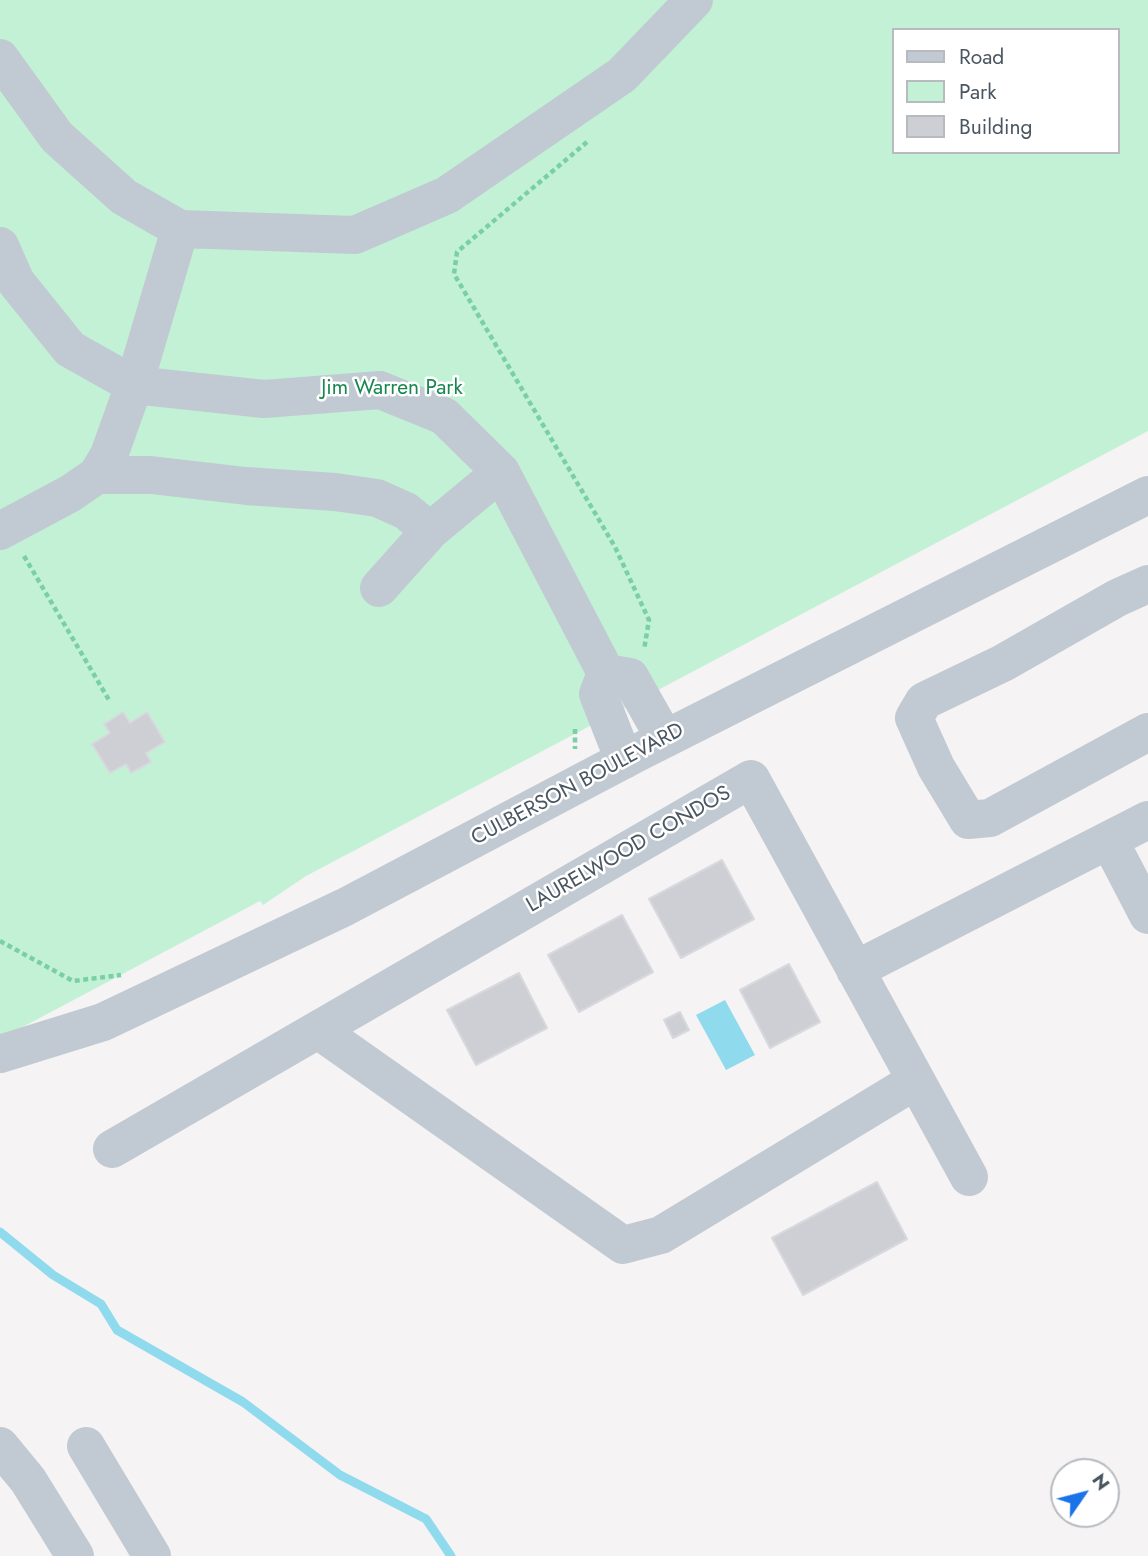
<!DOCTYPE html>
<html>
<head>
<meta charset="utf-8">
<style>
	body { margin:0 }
	#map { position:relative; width:1148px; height:1556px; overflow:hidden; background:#f5f3f3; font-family:Jost,sans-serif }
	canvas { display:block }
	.legend { position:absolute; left:892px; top:28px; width:228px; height:126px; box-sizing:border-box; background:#fff; border:2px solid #b7bbc0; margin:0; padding:9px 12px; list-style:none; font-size:21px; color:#4a5661 }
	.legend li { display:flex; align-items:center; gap:14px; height:35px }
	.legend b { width:35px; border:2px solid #b7bbc0 }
	.north { position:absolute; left:1050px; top:1458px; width:70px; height:70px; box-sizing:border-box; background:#fff; border:2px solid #b7bbc0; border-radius:50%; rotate:55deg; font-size:19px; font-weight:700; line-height:28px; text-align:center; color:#4a5661 }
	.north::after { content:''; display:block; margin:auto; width:24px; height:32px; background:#1a73e8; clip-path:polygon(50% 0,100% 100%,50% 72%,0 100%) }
</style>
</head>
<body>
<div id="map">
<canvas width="1148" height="1556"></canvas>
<ul class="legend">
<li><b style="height:9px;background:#c1cad2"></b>Road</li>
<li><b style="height:19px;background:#c3f1d5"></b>Park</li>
<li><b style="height:19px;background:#cdcfd5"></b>Building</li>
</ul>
<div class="north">N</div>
</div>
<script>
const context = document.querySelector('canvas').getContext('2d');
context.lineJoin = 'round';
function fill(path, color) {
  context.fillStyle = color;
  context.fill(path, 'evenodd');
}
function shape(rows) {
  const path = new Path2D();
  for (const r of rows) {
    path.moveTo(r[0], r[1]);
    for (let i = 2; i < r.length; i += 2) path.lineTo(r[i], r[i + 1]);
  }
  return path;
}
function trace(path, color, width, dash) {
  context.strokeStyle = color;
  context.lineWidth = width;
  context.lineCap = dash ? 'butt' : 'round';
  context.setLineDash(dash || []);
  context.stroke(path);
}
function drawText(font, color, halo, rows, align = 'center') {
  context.font = font + ' Jost,sans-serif';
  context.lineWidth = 5;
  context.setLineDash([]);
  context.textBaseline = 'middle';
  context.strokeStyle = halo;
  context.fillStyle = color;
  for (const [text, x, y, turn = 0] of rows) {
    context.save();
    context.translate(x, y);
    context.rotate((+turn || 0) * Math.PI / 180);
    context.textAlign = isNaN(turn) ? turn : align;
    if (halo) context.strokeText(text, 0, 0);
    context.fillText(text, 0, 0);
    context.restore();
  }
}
fill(shape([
	[0,0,1148,0,1148,431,306,876,263,905,260,901,17,1030,0,1035],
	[894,30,1118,30,1118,152,894,152]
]), '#c3f1d5');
fill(shape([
	[725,1000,755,1055,726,1070,696,1015]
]), '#90daee');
trace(shape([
	[0,1232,53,1275,101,1304,117,1330,243,1402,340,1475,426,1519,451,1556]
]), '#90daee', 9);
const building = shape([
	[123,712,130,723,147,712,165,742,146,753,151,762,131,773,126,764,110,773,92,744,110,733,104,724,123,712],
	[722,860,754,919,681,958,649,899,722,860],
	[622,915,653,972,579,1012,548,955,622,915],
	[789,964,820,1022,770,1048,740,990,789,964],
	[519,973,547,1028,476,1065,447,1010,519,973],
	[680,1012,689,1030,673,1038,664,1020,680,1012],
	[877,1182,907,1239,803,1295,772,1238,877,1182]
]);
fill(building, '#cdcfd5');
trace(building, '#d7d9de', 2);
trace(shape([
	[587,142,457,252,454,274,615,547,649,620,644,650],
	[24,556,109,700],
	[575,729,575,749],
	[0,941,73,981,121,975]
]), '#7ad0a6', 4.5, [5, 3.5]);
trace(shape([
	[0,58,57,137,124,197,180,229,355,235,447,195,622,75,694,0],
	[0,246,16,282,70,349,134,385,264,399,380,390,444,416,501,472,606,673],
	[97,475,151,475,246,486,335,492,377,498,406,511,430,531],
	[0,531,71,493,97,475,109,455,134,385,180,229],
	[1148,584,1117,598,1003,663,924,701,914,718,936,767,968,820,990,818,1148,732],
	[379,588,430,531,501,472],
	[606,673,630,677,665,739],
	[606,673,598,694,624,760],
	[1109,840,1148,915],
	[855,970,1148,820],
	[318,1030,623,1245,661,1235,915,1081],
	[0,1054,103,1022,345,907,635,754,1148,495],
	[112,1149,751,779,969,1177],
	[0,1446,28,1480,75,1556],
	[86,1446,152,1556]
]), '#c1cad2', 38);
drawText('21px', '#17864f', '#fff', [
	["Jim Warren Park",392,389]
]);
drawText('21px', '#4a5661', '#fff', [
	["CULBERSON BOULEVARD",578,785,-28],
	["LAURELWOOD CONDOS",629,850,-30]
]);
</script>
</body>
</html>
